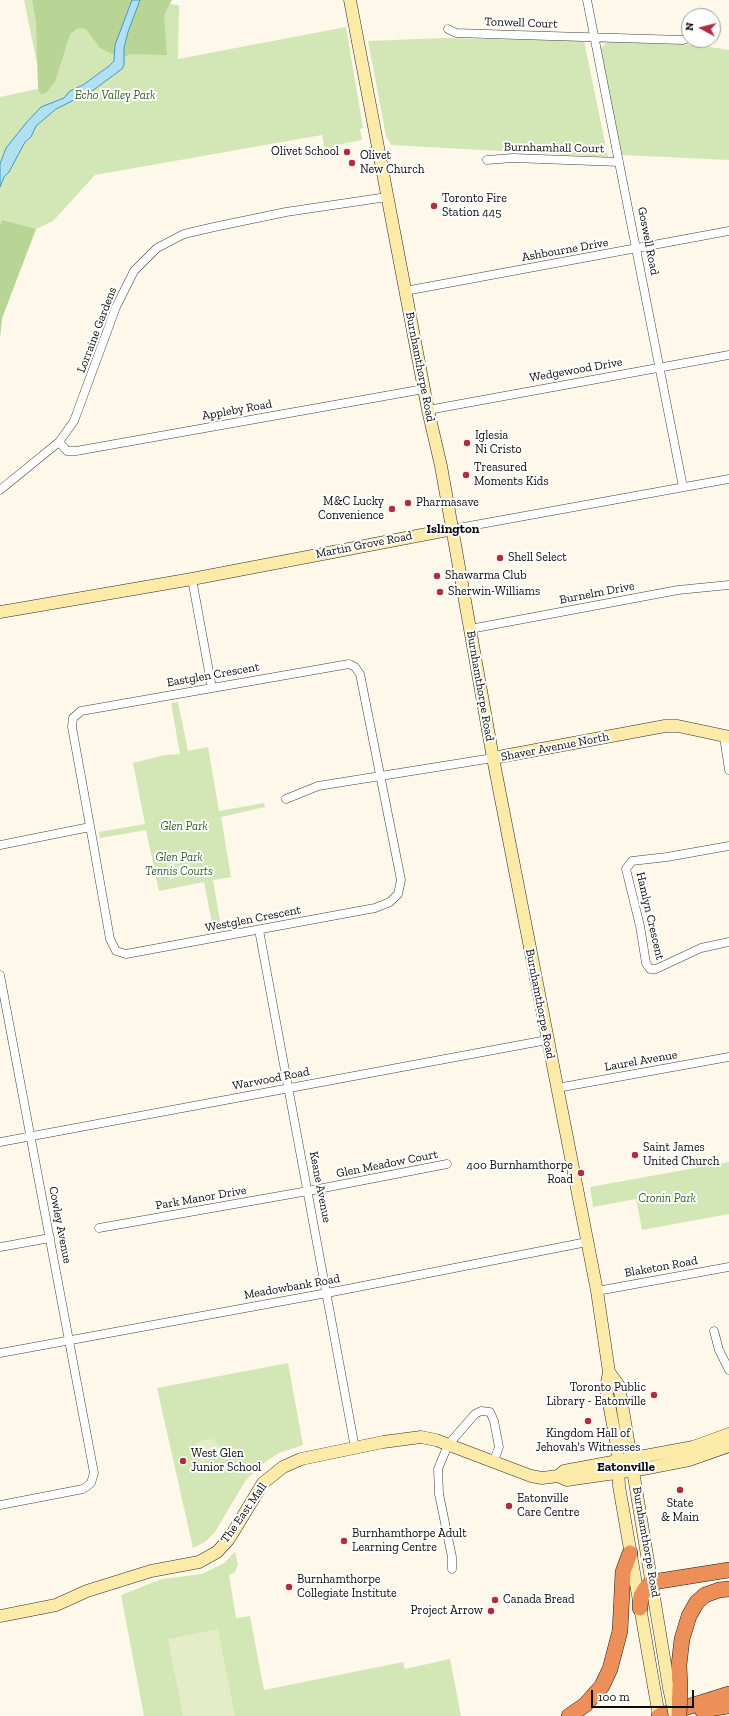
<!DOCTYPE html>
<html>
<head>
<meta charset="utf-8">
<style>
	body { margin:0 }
	#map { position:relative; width:729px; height:1716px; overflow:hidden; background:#fef8ea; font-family:"Zilla Slab",serif }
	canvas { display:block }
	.north { position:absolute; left:681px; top:8px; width:40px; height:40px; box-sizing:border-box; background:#fff; border:1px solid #9d9d9d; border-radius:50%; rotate:277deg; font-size:11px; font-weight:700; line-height:16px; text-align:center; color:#0b0b0b }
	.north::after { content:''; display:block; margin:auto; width:14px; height:18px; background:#b32b3e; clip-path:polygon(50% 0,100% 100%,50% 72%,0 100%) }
	.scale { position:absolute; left:591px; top:1690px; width:103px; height:18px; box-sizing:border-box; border:2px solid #0b0b0b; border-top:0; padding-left:5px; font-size:12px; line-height:14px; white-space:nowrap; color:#0b0b0b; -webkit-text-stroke:3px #fff; paint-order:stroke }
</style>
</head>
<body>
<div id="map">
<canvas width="729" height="1716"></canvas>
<div class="north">N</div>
<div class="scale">100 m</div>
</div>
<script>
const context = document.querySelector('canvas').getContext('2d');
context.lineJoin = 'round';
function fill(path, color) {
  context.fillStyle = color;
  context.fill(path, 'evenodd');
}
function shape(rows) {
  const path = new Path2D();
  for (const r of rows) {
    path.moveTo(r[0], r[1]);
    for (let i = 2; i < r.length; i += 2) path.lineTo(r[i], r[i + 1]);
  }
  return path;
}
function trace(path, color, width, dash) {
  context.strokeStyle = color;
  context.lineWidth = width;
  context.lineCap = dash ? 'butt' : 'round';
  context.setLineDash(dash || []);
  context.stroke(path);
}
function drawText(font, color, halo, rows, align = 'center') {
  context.font = font + ' "Zilla Slab",serif';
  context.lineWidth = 4;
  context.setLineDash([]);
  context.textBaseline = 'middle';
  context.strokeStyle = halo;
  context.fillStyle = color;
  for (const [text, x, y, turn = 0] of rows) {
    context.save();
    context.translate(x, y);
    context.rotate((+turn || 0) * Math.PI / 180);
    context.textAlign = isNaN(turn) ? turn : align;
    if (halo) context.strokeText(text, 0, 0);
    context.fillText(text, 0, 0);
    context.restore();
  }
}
fill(shape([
	[24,0,169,0,169,4,179,5,178,59,346,27,363,128,360,129,362,140,337,145,337,147,325,150,322,135,95,175,53,221,36,229,2,318,0,338,0,97,42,88],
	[445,38,584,41,608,157,391,145,386,136,368,41],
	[607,42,698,45,729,50,729,160,622,155,600,49],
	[178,702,188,751,208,747,219,811,264,803,265,807,221,817,231,877,213,880,221,927,213,928,204,882,159,891,146,830,100,838,99,832,145,824,133,763,165,755,180,754,171,703],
	[729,1162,729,1214,642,1230,636,1199,593,1207,590,1187],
	[288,1363,303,1445,279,1453,261,1465,246,1480,215,1532,205,1542,193,1548,157,1388],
	[235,1552,238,1564,235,1572,229,1575,236,1618,250,1616,264,1690,403,1662,405,1669,450,1659,461,1716,144,1716,121,1595,162,1579,202,1574,224,1563]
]), '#d3e6b6');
fill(shape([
	[32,0,132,0,115,45,115,55,100,48,86,29,78,28,70,34,55,82,46,93,40,94,38,88,36,21],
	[140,0,172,0,164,15,167,55,130,54,124,57,124,48,128,32],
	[2,220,36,229,2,318,0,338,0,225]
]), '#b9d596');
fill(shape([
	[189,850,191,861,167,866,165,854],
	[191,864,193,875,169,879,167,868],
	[213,1439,219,1446,222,1455,201,1462,196,1443,203,1440],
	[218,1629,235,1716,183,1716,168,1639]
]), '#e4edc7');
const water = shape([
	[132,0,140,0,128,32,124,48,124,65,122,69,92,91,56,109,36,126,31,137,25,142,9,172,4,177,0,187,0,164,6,148,26,123,41,107,64,98,70,91,83,85,109,66,114,61,115,45,132,0]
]);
fill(water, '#b1e0f2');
trace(water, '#3d9bc5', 1);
const street = shape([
	[587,0,683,487],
	[448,29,456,33,517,35,683,40,689,38],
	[487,160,513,158,619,162],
	[405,291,729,231],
	[428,410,729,355],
	[59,442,67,451,76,451,424,389],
	[0,490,59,442,74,421,116,307,134,271,157,248,184,234,214,227,286,212,387,197],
	[453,529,729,479],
	[192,579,212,688],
	[470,629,678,590,729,585],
	[349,664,355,667,360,674,401,880,398,894,390,902,375,908,126,954,116,951,110,939,92,837,72,727,73,718,81,711,349,664],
	[724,737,729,770],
	[286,799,318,786,493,758],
	[0,845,90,827],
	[729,846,667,857,632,861,626,869,640,926,646,963,650,969,656,969,701,948,729,942],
	[259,930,355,1448],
	[0,975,94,1473,91,1483,83,1489,0,1505],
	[557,1088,729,1057],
	[0,1142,547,1040],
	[99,1228,308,1191,447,1164],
	[0,1247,50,1238],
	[597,1291,729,1267],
	[714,1331,719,1350,729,1370],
	[0,1353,327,1293,587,1242],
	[452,1569,452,1557,439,1494,438,1469,448,1445,475,1414,481,1411,490,1412,494,1421,499,1447,493,1463]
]);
const secondary = shape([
	[350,0,428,410,441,466,493,758,597,1291,609,1372,606,1388,617,1446,619,1486,659,1716],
	[0,612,192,579,453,529],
	[493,758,665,726,678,726,729,737],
	[609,1372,619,1386,669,1688],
	[558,1476,564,1471,693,1447,729,1434],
	[0,1616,56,1605,87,1591,151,1571,199,1562,217,1552,229,1539,263,1483,283,1467,301,1459,383,1442,421,1437,436,1440,531,1476,542,1478,558,1476,567,1480,643,1469,689,1460,729,1446]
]);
const highway = shape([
	[640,1608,641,1596,645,1589,653,1582,729,1570],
	[680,1686,679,1665,682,1639,689,1616,697,1602,705,1595,719,1590,729,1589],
	[702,1710,729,1706],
	[569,1716,585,1705,602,1686,610,1669,620,1631,623,1572,630,1553],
	[659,1716,729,1694]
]);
trace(street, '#3e3e3e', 9);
trace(secondary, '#2d2d2d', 13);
trace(highway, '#1c1c1c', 16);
trace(street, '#fff', 8);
trace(secondary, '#fbeaa8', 12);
trace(highway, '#ec8f59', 15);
const secondaryBridge = shape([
	[669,1688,675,1716]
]);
const highwayBridge = shape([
	[679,1716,680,1686]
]);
trace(secondaryBridge, '#2d2d2d', 13, []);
trace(highwayBridge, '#1c1c1c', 16, []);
trace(secondaryBridge, '#fbeaa8', 12);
trace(highwayBridge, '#ec8f59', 15);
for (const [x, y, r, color] of [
	[347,152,4,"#b32b3e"],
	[352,163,4,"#b32b3e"],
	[434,206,4,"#b32b3e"],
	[467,443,4,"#b32b3e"],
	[466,475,4,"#b32b3e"],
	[408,503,4,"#b32b3e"],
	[392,509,4,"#b32b3e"],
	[500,558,4,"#b32b3e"],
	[437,576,4,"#b32b3e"],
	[440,592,4,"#b32b3e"],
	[635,1155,4,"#b32b3e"],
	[581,1173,4,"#b32b3e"],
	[654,1395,4,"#b32b3e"],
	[588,1421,4,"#b32b3e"],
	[183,1461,4,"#b32b3e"],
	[680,1490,4,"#b32b3e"],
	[509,1506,4,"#b32b3e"],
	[344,1541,4,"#b32b3e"],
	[289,1587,4,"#b32b3e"],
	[495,1600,4,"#b32b3e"],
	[491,1611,4,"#b32b3e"]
]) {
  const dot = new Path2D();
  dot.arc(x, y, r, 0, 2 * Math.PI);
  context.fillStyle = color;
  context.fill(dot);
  trace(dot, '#fff', 1.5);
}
drawText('12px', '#0b0b0b', '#fff', [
	["Tonwell Court",521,23,2],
	["Burnhamhall Court",554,148,1],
	["Goswell Road",648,241,79],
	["Ashbourne Drive",565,250,-10],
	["Lorraine Gardens",97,330,-69],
	["Burnhamthorpe Road",420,367,79],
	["Wedgewood Drive",576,370,-10],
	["Appleby Road",237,410,-10],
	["Martin Grove Road",364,545,-11],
	["Burnelm Drive",597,593,-11],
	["Eastglen Crescent",213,675,-10],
	["Burnhamthorpe Road",480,686,80],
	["Shaver Avenue North",555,747,-11],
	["Hamlyn Crescent",650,916,77],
	["Westglen Crescent",253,919,-11],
	["Burnhamthorpe Road",540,1004,79],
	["Laurel Avenue",641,1061,-10],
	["Warwood Road",271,1079,-11],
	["Glen Meadow Court",387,1164,-11],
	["Keane Avenue",320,1187,79],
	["Park Manor Drive",201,1198,-10],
	["Cowley Avenue",60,1225,79],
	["Blaketon Road",661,1267,-10],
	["Meadowbank Road",292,1287,-10],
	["The East Mall",244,1513,-55],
	["Burnhamthorpe Road",646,1542,80]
]);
drawText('italic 12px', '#325e20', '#fff', [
	["Echo Valley Park",115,96],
	["Glen Park",184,827],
	["Glen Park",179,858],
	["Tennis Courts",179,872],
	["Cronin Park",667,1199]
]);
drawText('12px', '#0b0b0b', '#fff', [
	["Olivet School",339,152,"right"],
	["Olivet",360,156],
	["New Church",360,170],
	["Toronto Fire",442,199],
	["Station 445",442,213],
	["Iglesia",475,436],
	["Ni Cristo",475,450],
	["Treasured",474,468],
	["Moments Kids",474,482],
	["M&C Lucky",384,502,"right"],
	["Convenience",384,516,"right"],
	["Pharmasave",416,503],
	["Shell Select",508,558],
	["Shawarma Club",445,576],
	["Sherwin-Williams",448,592],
	["Saint James",643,1148],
	["United Church",643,1162],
	["400 Burnhamthorpe",573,1166,"right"],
	["Road",573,1180,"right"],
	["Toronto Public",646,1388,"right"],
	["Library - Eatonville",646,1402,"right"],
	["Kingdom Hall of",588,1434,"center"],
	["Jehovah's Witnesses",588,1448,"center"],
	["West Glen",191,1454],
	["Junior School",191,1468],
	["Eatonville",517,1499],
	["Care Centre",517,1513],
	["State",680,1504,"center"],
	["& Main",680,1518,"center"],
	["Burnhamthorpe Adult",352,1534],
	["Learning Centre",352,1548],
	["Burnhamthorpe",297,1580],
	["Collegiate Institute",297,1594],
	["Canada Bread",503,1600],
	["Project Arrow",483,1611,"right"]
], 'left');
drawText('bold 13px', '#0b0b0b', '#fff', [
	["Islington",453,529],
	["Eatonville",626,1467]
]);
</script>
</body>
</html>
